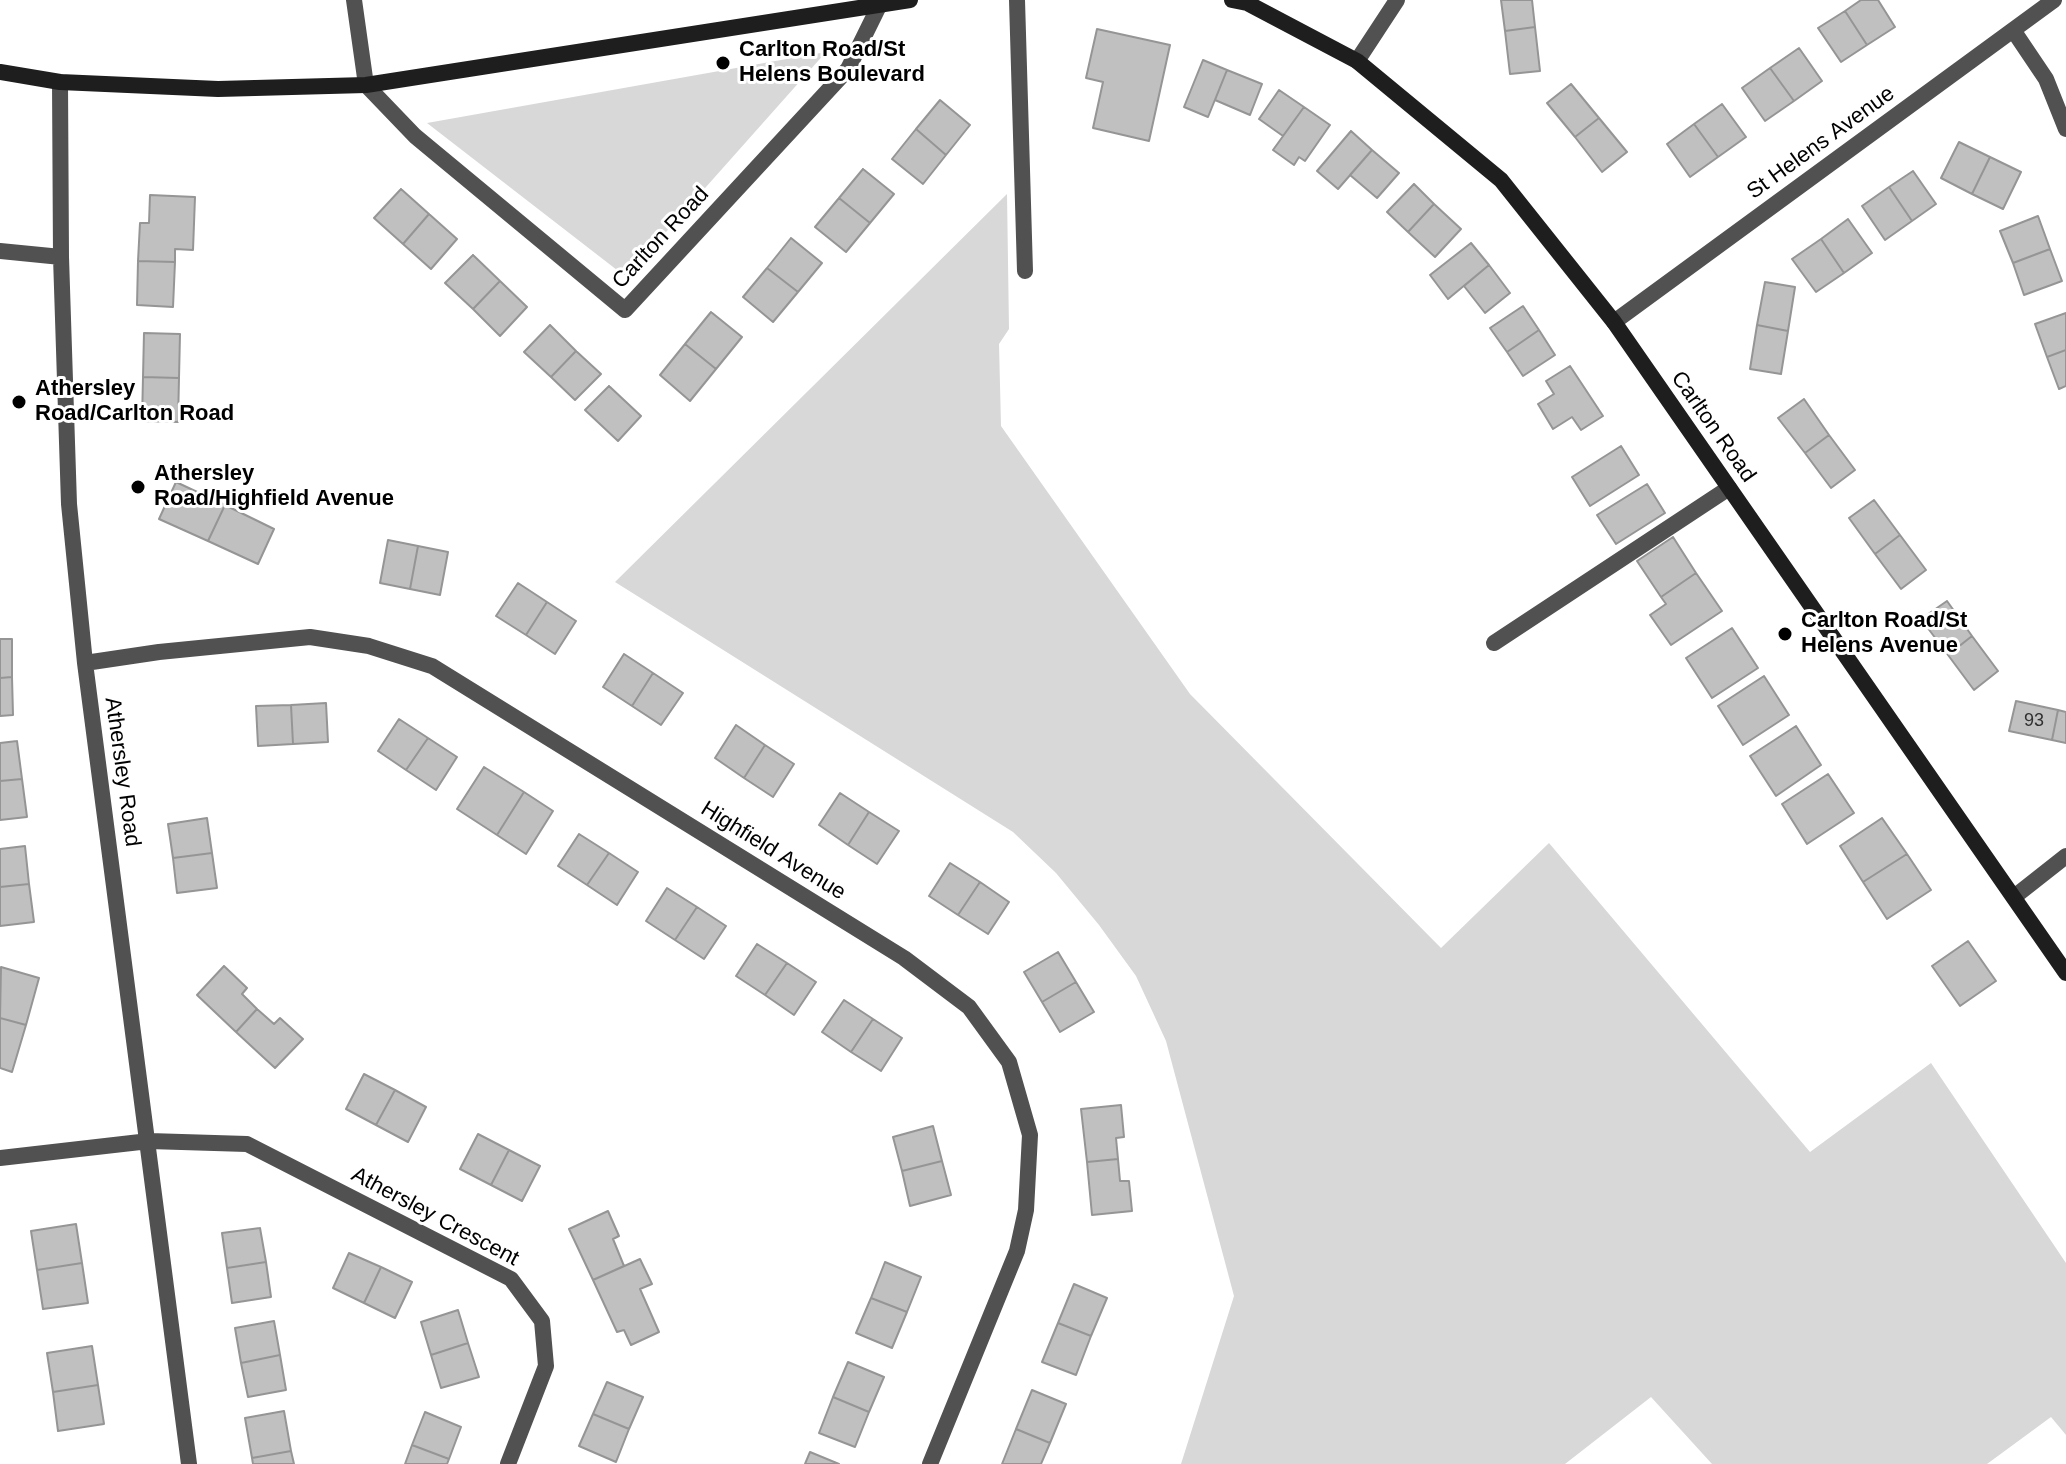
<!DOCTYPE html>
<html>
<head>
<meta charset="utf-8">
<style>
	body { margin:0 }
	canvas { display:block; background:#fff }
</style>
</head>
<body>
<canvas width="2066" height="1464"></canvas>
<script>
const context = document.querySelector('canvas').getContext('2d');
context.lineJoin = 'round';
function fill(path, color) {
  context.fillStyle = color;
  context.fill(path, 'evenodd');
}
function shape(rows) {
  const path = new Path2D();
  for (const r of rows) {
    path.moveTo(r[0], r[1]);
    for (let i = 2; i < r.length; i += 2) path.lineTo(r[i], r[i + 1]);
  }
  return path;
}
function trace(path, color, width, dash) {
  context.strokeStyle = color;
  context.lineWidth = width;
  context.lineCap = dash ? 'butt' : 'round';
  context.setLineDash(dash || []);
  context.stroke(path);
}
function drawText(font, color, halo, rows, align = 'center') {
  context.font = font + ' Arial,sans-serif';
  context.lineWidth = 6;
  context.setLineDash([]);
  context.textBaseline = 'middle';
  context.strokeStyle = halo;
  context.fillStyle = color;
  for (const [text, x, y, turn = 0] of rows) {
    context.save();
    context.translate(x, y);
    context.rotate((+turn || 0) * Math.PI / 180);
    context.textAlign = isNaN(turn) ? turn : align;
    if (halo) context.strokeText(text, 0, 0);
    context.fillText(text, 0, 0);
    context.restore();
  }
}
fill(shape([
	[826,52,626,277,427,123],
	[1007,194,1009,329,999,344,1001,426,1190,694,1441,948,1549,843,1810,1152,1931,1063,2066,1263,2066,1435,2051,1417,1987,1464,1712,1464,1651,1397,1565,1464,1181,1464,1234,1296,1166,1041,1136,976,1099,925,1056,873,1013,832,615,582]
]), '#d8d8d8');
const building = shape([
	[1501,0,1532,0,1535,27,1505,31,1501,0],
	[1861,0,1878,0,1895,27,1867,45,1845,11,1861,0],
	[1845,11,1867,45,1841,62,1818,28,1845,11],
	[1535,27,1540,71,1510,74,1505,31,1535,27],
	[1097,29,1170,45,1149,141,1093,128,1103,82,1086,78,1097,29],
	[1799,48,1822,81,1794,101,1770,68,1799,48],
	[1203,60,1227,70,1208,117,1184,107,1203,60],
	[1770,68,1794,101,1765,121,1742,88,1770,68],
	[1227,70,1262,84,1250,115,1215,100,1227,70],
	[1571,84,1599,118,1575,137,1547,103,1571,84],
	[1279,90,1304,107,1283,136,1259,119,1279,90],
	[940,100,970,125,946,155,916,129,940,100],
	[1722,104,1746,137,1718,157,1694,124,1722,104],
	[1304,107,1330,125,1305,161,1299,157,1294,165,1273,150,1304,107],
	[1599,118,1627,152,1602,172,1575,137,1599,118],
	[1694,124,1718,157,1690,177,1667,144,1694,124],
	[916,129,946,155,923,184,892,159,916,129],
	[1351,131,1372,150,1338,189,1317,171,1351,131],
	[1959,142,1990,157,1972,194,1941,178,1959,142],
	[1372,150,1399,173,1377,198,1350,175,1372,150],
	[1990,157,2021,172,2003,209,1972,194,1990,157],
	[863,169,894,194,870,223,839,198,863,169],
	[1913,171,1936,204,1912,221,1889,187,1913,171],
	[1414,184,1434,204,1408,232,1387,212,1414,184],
	[1889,187,1912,221,1885,240,1862,206,1889,187],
	[401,189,429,214,403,244,374,218,401,189],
	[150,195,195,197,193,250,175,249,175,262,138,261,140,223,149,223,150,195],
	[839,198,870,223,846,252,815,227,839,198],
	[1434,204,1461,229,1435,257,1408,232,1434,204],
	[429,214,457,239,431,269,403,244,429,214],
	[2038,216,2050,249,2013,263,2000,231,2038,216],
	[1848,219,1872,253,1844,273,1821,239,1848,219],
	[791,238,822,263,798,292,767,268,791,238],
	[1821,239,1844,273,1816,292,1792,259,1821,239],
	[1471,243,1489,265,1448,299,1430,275,1471,243],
	[2050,249,2062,281,2024,295,2013,263,2050,249],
	[473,255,500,281,473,309,445,283,473,255],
	[138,261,175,262,173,307,137,305,138,261],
	[1489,265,1510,293,1485,313,1464,286,1489,265],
	[767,268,798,292,773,322,743,297,767,268],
	[500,281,527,307,500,336,473,309,500,281],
	[1765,282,1795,287,1788,331,1757,325,1765,282],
	[1523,306,1539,330,1507,352,1490,328,1523,306],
	[711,312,742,337,716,369,685,344,711,312],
	[2066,313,2066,350,2047,357,2035,324,2066,313],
	[550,325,576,351,551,377,524,352,550,325],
	[1757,325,1788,331,1781,374,1750,369,1757,325],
	[1539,330,1555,355,1523,376,1507,352,1539,330],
	[144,333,180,334,179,378,143,377,144,333],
	[685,344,716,369,690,401,660,375,685,344],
	[2066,350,2066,386,2059,389,2047,357,2066,350],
	[576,351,601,374,575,400,551,377,576,351],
	[1570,366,1603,416,1581,430,1572,417,1553,429,1538,404,1554,394,1546,381,1570,366],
	[143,377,179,378,178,422,142,421,143,377],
	[609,386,641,416,618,441,585,410,609,386],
	[1804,399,1829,435,1805,453,1778,418,1804,399],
	[1829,435,1855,470,1831,488,1805,453,1829,435],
	[1621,446,1639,475,1590,506,1572,477,1621,446],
	[176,482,225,505,208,541,159,519,176,482],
	[1647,484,1665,513,1616,544,1597,515,1647,484],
	[1874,500,1900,535,1875,554,1849,518,1874,500],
	[225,505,274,529,258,564,208,541,225,505],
	[1900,535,1926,570,1901,589,1875,554,1900,535],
	[1673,537,1696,573,1661,597,1637,561,1673,537],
	[388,540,418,546,410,589,380,583,388,540],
	[418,546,448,552,440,595,410,589,418,546],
	[1696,573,1722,611,1671,645,1650,615,1666,604,1661,597,1696,573],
	[518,583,547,602,526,635,496,616,518,583],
	[1947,601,1972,636,1948,655,1921,619,1947,601],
	[547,602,576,621,555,654,526,635,547,602],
	[1732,628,1758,668,1712,698,1686,658,1732,628],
	[1972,636,1998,671,1974,690,1948,655,1972,636],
	[0,639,12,639,12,677,0,678,0,639],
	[624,654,653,673,632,706,603,687,624,654],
	[653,673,683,693,661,725,632,706,653,673],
	[1764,676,1789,715,1743,745,1718,706,1764,676],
	[12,677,13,715,0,716,0,678,12,677],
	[2016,701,2058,710,2052,740,2009,731,2016,701],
	[326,703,328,742,293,744,291,705,326,703],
	[291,705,293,744,258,746,256,706,291,705],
	[2058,710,2066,712,2066,743,2052,740,2058,710],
	[399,719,428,738,406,770,378,751,399,719],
	[736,725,765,745,744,778,715,758,736,725],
	[1796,726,1821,765,1776,796,1750,756,1796,726],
	[428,738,457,757,436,790,406,770,428,738],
	[17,741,22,779,0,781,0,743,17,741],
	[765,745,794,764,773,797,744,778,765,745],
	[484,767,524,792,497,835,457,809,484,767],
	[1828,774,1854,813,1807,844,1782,804,1828,774],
	[22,779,27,817,0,820,0,781,22,779],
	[524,792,553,811,526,854,497,835,524,792],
	[840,793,869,812,848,845,819,825,840,793],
	[869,812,899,831,877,864,848,845,869,812],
	[207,818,212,853,173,858,168,824,207,818],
	[1882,818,1907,854,1863,882,1840,846,1882,818],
	[579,834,609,853,587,885,558,866,579,834],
	[25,846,29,884,0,887,0,849,25,846],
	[212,853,217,888,177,893,173,858,212,853],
	[609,853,638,872,617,905,587,885,609,853],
	[1907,854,1931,890,1887,919,1863,882,1907,854],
	[950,863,980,882,958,915,929,896,950,863],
	[980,882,1009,902,988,934,958,915,980,882],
	[29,884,34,922,0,926,0,887,29,884],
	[667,888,697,907,675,940,646,921,667,888],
	[697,907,726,926,704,959,675,940,697,907],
	[1968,941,1996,981,1960,1006,1932,966,1968,941],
	[757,944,787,963,765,995,736,976,757,944],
	[1058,952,1076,982,1042,1002,1024,972,1058,952],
	[787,963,816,982,794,1015,765,995,787,963],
	[224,966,247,988,242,994,257,1009,236,1032,197,995,224,966],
	[1,967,39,978,26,1025,0,1018,1,967],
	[1076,982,1094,1012,1060,1032,1042,1002,1076,982],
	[844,1000,873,1019,851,1052,822,1032,844,1000],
	[257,1009,274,1024,280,1018,303,1039,275,1068,236,1032,257,1009],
	[0,1018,26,1025,12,1072,0,1068,0,1018],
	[873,1019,902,1038,881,1071,851,1052,873,1019],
	[364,1074,395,1090,376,1125,346,1109,364,1074],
	[395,1090,426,1107,408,1142,376,1125,395,1090],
	[1121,1105,1124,1137,1116,1138,1118,1159,1087,1162,1081,1109,1121,1105],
	[933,1126,942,1161,902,1171,893,1137,933,1126],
	[478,1134,509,1150,491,1185,460,1169,478,1134],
	[509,1150,540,1166,522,1201,491,1185,509,1150],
	[1118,1159,1120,1181,1129,1181,1132,1211,1092,1215,1087,1162,1118,1159],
	[942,1161,951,1195,910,1206,902,1171,942,1161],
	[608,1211,619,1236,613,1239,624,1266,593,1280,569,1229,608,1211],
	[76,1224,82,1263,37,1270,31,1231,76,1224],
	[260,1228,266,1262,227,1268,222,1233,260,1228],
	[349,1253,381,1267,364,1303,333,1288,349,1253],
	[640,1259,652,1284,640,1289,659,1332,631,1345,624,1330,617,1332,593,1280,640,1259],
	[266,1262,271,1297,232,1303,227,1268,266,1262],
	[885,1262,921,1277,907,1312,871,1298,885,1262],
	[82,1263,88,1303,43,1309,37,1270,82,1263],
	[381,1267,412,1282,395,1318,364,1303,381,1267],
	[1074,1284,1107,1298,1091,1336,1058,1323,1074,1284],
	[871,1298,907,1312,892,1348,856,1333,871,1298],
	[458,1310,468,1343,431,1355,421,1322,458,1310],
	[274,1321,280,1355,241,1363,235,1328,274,1321],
	[1058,1323,1091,1336,1076,1375,1042,1362,1058,1323],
	[468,1343,479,1377,441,1388,431,1355,468,1343],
	[92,1346,98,1385,53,1392,47,1353,92,1346],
	[280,1355,286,1390,248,1397,241,1363,280,1355],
	[848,1362,884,1377,869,1412,833,1397,848,1362],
	[607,1382,643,1397,629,1429,593,1414,607,1382],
	[98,1385,104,1424,58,1431,53,1392,98,1385],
	[1032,1390,1066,1404,1050,1443,1016,1429,1032,1390],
	[833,1397,869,1412,855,1447,819,1433,833,1397],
	[284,1411,291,1451,252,1458,245,1418,284,1411],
	[425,1412,461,1427,449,1459,412,1445,425,1412],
	[593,1414,629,1429,616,1462,579,1446,593,1414],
	[1016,1429,1050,1443,1041,1464,1002,1464,1016,1429],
	[412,1445,449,1459,447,1464,405,1464,412,1445],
	[291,1451,294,1464,253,1464,252,1458,291,1451],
	[810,1452,839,1464,805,1464,810,1452]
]);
fill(building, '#c0c0c0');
trace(building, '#959595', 2);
trace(shape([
	[354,0,366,85],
	[1017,0,1025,271],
	[1494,643,1729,488]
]), '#515151', 16);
trace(shape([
	[2013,30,2046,79,2066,129],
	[1357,61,1397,0],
	[60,82,61,257,69,504,85,663,189,1464],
	[366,85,415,136,625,310,848,69,880,4,879,0],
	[0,251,61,257],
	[1614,322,2054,0],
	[85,663,159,652,310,637,369,646,432,666,904,958,969,1007,1009,1062,1030,1135,1026,1210,1017,1251,930,1464],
	[2014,897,2066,856],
	[0,1158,149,1141,247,1144,511,1279,542,1321,546,1366,508,1464]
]), '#515151', 16);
trace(shape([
	[1232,0,1247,3,1357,61,1501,180,1614,322,2066,973],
	[0,72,60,82,218,89,366,85,910,0]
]), '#1e1e1e', 16);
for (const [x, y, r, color] of [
	[723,63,8,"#000"],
	[19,402,8,"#000"],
	[138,487,8,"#000"],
	[1785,634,8,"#000"]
]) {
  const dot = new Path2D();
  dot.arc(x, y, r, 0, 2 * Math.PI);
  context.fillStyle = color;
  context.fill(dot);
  trace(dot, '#fff', 3);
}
drawText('18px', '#303030', null, [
	["93",2034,721]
]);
drawText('bold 22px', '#000', '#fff', [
	["Carlton Road/St",739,50],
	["Helens Boulevard",739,75],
	["Athersley",35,389],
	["Road/Carlton Road",35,414],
	["Athersley",154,474],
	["Road/Highfield Avenue",154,499],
	["Carlton Road/St",1801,621],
	["Helens Avenue",1801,646]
], 'left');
drawText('22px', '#000', '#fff', [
	["St Helens Avenue",1821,143,-36],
	["Carlton Road",661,238,-47],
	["Carlton Road",1713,427,55],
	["Athersley Road",122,772,82],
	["Highfield Avenue",773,851,32],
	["Athersley Crescent",435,1217,28]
]);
</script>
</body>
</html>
